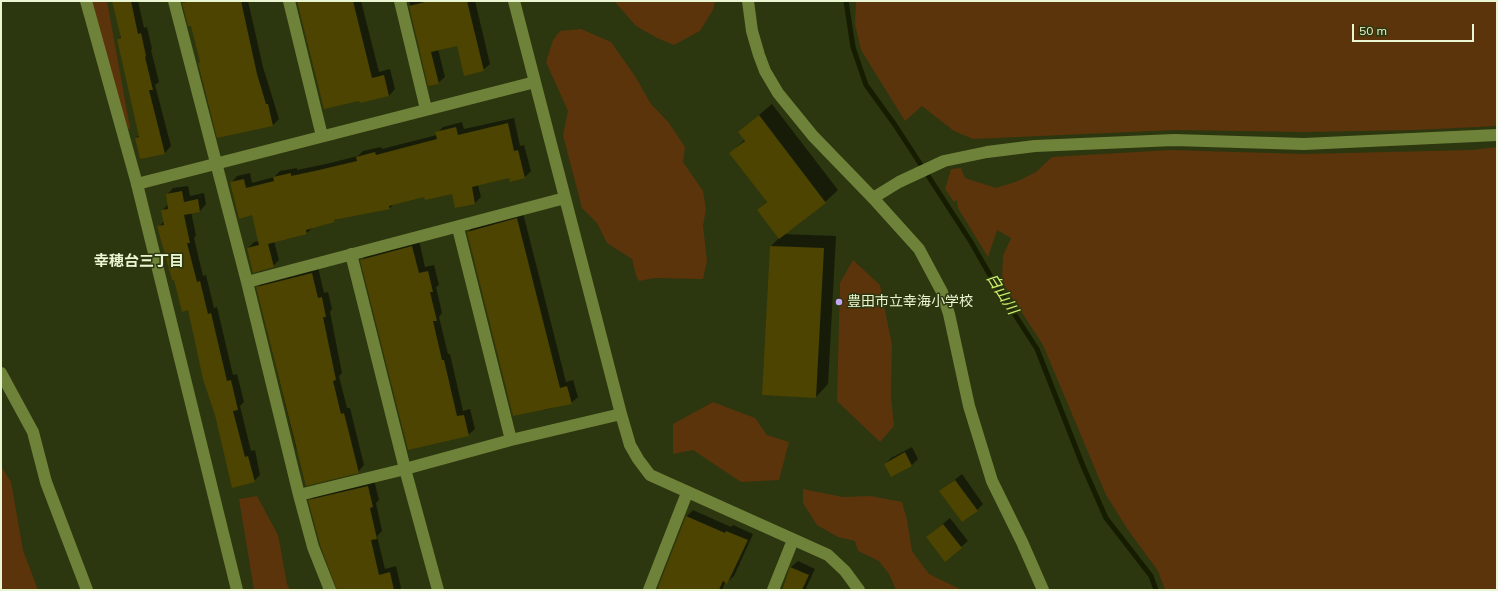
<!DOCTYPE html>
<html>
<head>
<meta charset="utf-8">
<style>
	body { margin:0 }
	#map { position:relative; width:1498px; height:591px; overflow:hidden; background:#2c360f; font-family:Mulish,sans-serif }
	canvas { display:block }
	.frame { position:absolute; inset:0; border:2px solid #eaf6d1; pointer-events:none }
	.scale { position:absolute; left:1352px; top:24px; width:122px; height:18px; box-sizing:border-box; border:2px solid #eaf6d1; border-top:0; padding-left:5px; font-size:12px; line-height:14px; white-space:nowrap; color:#eaf6d1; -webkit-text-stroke:3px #2c360f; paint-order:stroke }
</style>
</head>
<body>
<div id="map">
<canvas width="1498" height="591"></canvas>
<div class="frame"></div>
<div class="scale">50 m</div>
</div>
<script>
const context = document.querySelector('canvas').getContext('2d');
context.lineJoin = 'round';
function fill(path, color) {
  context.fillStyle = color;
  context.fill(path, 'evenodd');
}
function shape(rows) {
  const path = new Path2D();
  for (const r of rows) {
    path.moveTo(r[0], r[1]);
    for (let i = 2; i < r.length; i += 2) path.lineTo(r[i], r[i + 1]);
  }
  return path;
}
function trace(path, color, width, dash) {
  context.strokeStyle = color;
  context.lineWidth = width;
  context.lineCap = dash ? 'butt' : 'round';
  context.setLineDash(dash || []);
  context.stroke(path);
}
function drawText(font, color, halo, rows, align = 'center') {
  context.font = font + ' Mulish,"Noto Sans JP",sans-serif';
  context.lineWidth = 3;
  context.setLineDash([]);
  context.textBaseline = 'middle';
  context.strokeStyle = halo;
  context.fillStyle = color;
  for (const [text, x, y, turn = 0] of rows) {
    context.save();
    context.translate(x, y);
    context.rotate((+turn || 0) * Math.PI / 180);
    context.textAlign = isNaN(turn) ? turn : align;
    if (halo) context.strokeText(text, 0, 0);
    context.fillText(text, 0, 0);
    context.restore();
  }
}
fill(shape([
	[83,1,107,1,130,128,120,136],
	[614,1,715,1,714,8,700,31,674,45,657,38,636,26],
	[856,1,1497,1,1497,126,1415,130,1305,132,1175,130,973,139,954,131,922,106,905,121,861,50,855,24],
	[581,29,611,42,635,76,651,104,669,123,685,147,683,162,703,191,706,209,703,226,707,261,703,279,655,278,639,281,636,275,632,259,607,243,597,223,582,208,563,135,568,111,546,62,553,40,560,31],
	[1497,147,1497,590,1165,590,1158,571,1128,530,1106,495,1043,345,1002,282,1003,256,1011,238,997,230,988,257,958,208,957,200,954,202,945,189,951,169,961,168,965,178,996,188,1018,181,1036,172,1052,157,1170,150,1304,154,1472,150],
	[853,260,880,285,892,345,891,397,894,426,880,442,837,401,840,283],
	[713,402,755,418,767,435,789,442,779,480,741,482,693,450,673,454,673,424],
	[1,466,11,482,23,550,38,590,1,590],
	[803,489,843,497,871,496,902,502,907,520,912,551,929,574,962,590,896,590,889,574,879,561,858,551,855,541,838,537,817,525,803,503],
	[257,496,278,535,287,584,290,590,254,590,239,499]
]), '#5b340c');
fill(shape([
	[113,1,138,1,144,28,147,27,152,49,151,50,159,82,155,85,171,146,165,153,136,138,140,134,118,39,121,36],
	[183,1,248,1,263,67,279,119,273,125,218,137,199,63,201,61,192,25,189,25],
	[297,1,361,1,379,72,390,69,395,89,389,96],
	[409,1,475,1,490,64,483,70,458,45,438,49,445,77,438,83,429,85],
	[772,104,838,190,825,202,784,234,836,236,828,384,816,397,771,246,780,237,759,210,767,201,731,153,745,139,739,132],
	[514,118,520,146,524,145,531,171,525,177,509,177,478,185,481,197,475,203,456,207,453,193,425,196,394,204,390,208,337,219,334,221,313,227,307,233,274,241,279,260,273,266,248,248,254,242,259,241,253,214,231,183,237,176,250,173,252,183,274,177,280,171,297,168,297,170,326,164,358,156,363,151,381,147,382,149,437,135,437,133,443,127,462,122,464,129],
	[188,186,190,196,204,193,206,204,200,211,191,212,196,235,194,238,203,276,206,275,214,308,217,307,233,375,237,374,244,402,240,406,251,451,255,450,260,475,254,481,189,309,175,278,159,227,164,221,162,211,168,204,167,195,173,188],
	[523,213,566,382,573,380,578,397,571,403,545,410,468,232,474,226],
	[419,240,425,267,434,265,439,285,436,287,442,313,439,317,448,354,450,354,463,411,470,409,475,429,468,435,362,260,368,254],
	[318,267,324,293,328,292,332,309,330,312,342,373,339,376,347,408,350,408,364,465,358,472,296,449,257,288,263,281],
	[912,447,918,459,912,465,891,476,885,464,891,458],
	[962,474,983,504,977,510,941,491],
	[374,480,379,500,376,503,382,531,377,536,385,569,396,566,401,588,399,590,338,590,309,501,316,494],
	[693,510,731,527,733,525,753,534,734,576,727,582,725,582,722,590,658,590,687,516],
	[950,518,968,541,945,560,927,537],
	[798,561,815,569,806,588,809,590,782,590,791,567]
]), '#0007');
trace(shape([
	[846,1,853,47,866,85,895,125,923,168,971,242,995,284,1037,349,1083,466,1106,518,1151,576,1156,590]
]), '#151c00', 5);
fill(shape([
	[112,1,131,1,138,34,141,33,146,56,145,57,153,90,149,90,165,154,140,159,135,138,139,137,117,39,121,38],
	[190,1,241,1,257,74,266,104,268,104,273,126,217,138,198,63,200,62,191,26,188,26,182,3],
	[297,1,353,1,372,78,384,75,389,96,360,103,359,101,324,109],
	[429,1,467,1,484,71,464,76,457,46,431,52,439,84,428,86,409,6],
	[759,115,826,203,779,239,757,210,767,202,729,153,745,141,738,132],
	[508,123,514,151,518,150,525,178,510,182,509,178,472,187,475,204,455,208,452,194,425,200,424,197,389,206,390,209,334,220,335,222,306,230,307,234,268,244,274,267,253,273,247,248,259,245,252,215,239,219,230,182,244,179,246,188,274,181,273,177,291,173,291,176,319,170,357,161,356,157,375,152,376,155,437,139,435,132,456,127,458,135],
	[182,191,184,202,198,199,200,212,184,215,190,243,187,243,197,282,200,281,208,314,211,313,227,381,231,380,238,410,233,411,245,457,248,456,255,482,232,488,215,415,203,379,188,310,182,312,174,280,172,280,157,226,164,225,161,210,168,209,166,194],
	[517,218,560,388,567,386,572,404,513,416,467,232],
	[412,246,419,273,428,271,433,292,430,292,437,321,433,321,442,360,444,360,457,416,464,415,469,436,408,450,360,260],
	[770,246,824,248,816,398,762,395],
	[312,273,318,298,322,297,326,317,323,317,336,380,333,381,341,414,344,413,359,473,306,486,256,287],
	[905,452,912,466,891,477,884,464],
	[955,480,978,511,962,522,939,491],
	[368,486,373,507,370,508,377,539,371,540,379,575,390,572,394,590,337,590,320,545,308,500],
	[686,516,725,533,726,531,748,540,727,584,723,581,719,590,657,590],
	[943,524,962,548,945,562,926,537],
	[790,567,809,575,802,590,782,590]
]), '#4c4400');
trace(shape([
	[174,1,247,282,299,495,313,547,330,590],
	[289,1,322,136],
	[400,1,426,109],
	[514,1,621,414,630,445,638,459,650,475,828,555,845,571,859,590],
	[137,184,535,82],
	[458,228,511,440],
	[351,254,405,469,438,590],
	[247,282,565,198],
	[1,373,33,432,46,482,87,590],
	[299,495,405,469,511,440,621,414],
	[649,590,687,493],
	[773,590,793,540]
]), '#6f8239', 12);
trace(shape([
	[86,1,137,184,237,590],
	[873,198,899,182,944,161,987,152,1035,146,1174,140,1304,144,1497,135]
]), '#6f8239', 12);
trace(shape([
	[748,1,752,31,759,55,765,71,778,93,813,136,873,198,919,249,942,292,949,314,969,406,992,481,1022,542,1043,590]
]), '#6f8239', 12);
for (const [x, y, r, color] of [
	[839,302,4,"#c4a7f1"]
]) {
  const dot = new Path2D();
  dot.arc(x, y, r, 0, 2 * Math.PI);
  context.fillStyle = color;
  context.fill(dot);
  trace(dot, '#2c360f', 1.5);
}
drawText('14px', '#eaf6d1', '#2c360f', [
	["豊田市立幸海小学校",847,302]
], 'left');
drawText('bold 15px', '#eaf6d1', '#2c360f', [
	["幸穂台三丁目",139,261]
]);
drawText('italic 15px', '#d1f46c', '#2c360f', [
	["白山川",1002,294,58]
]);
</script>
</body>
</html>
